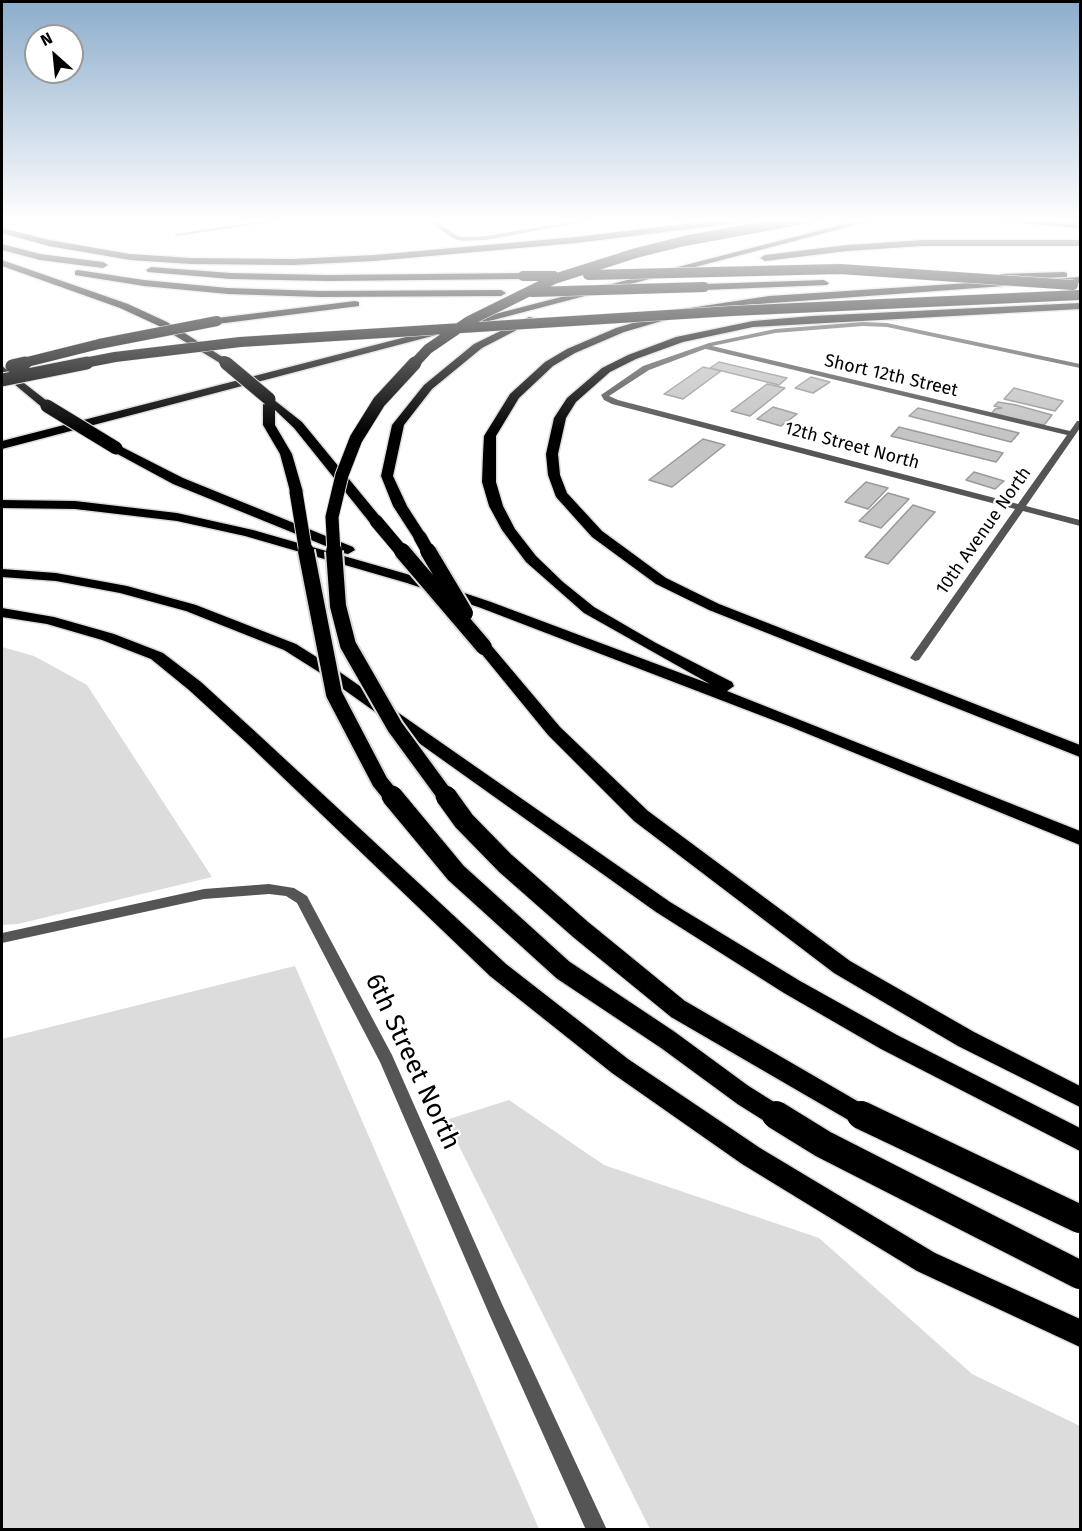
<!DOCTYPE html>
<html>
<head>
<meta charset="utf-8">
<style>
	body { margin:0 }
	#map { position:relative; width:1082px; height:1531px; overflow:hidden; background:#fff; font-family:"Fira Sans",sans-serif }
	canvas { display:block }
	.frame { position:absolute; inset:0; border:3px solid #000; pointer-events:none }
	.north { position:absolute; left:24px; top:24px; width:60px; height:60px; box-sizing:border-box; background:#fff; border:2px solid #999; border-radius:50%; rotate:333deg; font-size:16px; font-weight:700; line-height:24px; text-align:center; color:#000 }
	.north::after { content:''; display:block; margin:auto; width:21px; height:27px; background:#000; clip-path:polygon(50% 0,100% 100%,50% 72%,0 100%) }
</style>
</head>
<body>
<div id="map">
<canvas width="1082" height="1531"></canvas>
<div class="frame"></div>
<div class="north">N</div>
</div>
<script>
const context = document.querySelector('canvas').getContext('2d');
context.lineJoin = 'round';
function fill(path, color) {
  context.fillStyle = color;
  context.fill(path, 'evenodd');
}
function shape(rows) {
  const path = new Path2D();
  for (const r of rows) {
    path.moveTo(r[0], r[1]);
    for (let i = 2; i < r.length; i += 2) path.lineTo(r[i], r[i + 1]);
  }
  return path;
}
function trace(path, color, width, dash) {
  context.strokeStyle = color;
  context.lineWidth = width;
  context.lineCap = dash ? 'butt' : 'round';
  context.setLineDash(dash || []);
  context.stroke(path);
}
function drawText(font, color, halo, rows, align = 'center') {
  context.font = font + ' "Fira Sans",sans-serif';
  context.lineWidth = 4.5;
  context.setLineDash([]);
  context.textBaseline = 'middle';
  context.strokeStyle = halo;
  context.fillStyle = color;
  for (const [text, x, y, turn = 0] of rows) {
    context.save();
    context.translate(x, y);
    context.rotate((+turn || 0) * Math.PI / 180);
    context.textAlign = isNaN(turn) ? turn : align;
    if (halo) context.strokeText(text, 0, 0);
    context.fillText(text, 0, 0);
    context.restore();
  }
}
fill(shape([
	[2,647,34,656,87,685,212,877,18,924,2,925],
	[295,966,539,1529,2,1529,2,1039],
	[509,1100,604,1165,819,1238,972,1374,1080,1426,1080,1529,650,1529,446,1120]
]), '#dcdcdc');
const building = shape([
	[719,362,787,378,779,385,710,368,719,362],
	[703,367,721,371,683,399,664,394,703,367],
	[811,377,830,382,813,393,795,388,811,377],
	[767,384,785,388,750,416,731,411,767,384],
	[1014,388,1037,394,1063,401,1055,411,1004,399,1014,388],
	[998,402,1016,405,1052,415,1044,425,1013,419,992,413,995,409,1002,408,994,406,998,402],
	[773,407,797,414,781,426,757,419,773,407],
	[918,408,1019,433,1011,442,909,416,918,408],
	[899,427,1003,453,996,462,891,436,899,427],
	[703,439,725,445,672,487,649,480,703,439],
	[974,472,1004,481,995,489,966,480,974,472],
	[866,482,888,488,868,509,845,502,866,482],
	[888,493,909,499,881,528,859,521,888,493],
	[913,505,935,512,888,564,865,557,913,505]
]);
fill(building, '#c4c4c4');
trace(building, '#999', 1.5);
const highway = shape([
	[725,219,749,219,745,222,576,243,374,261,293,265,191,264,130,260,49,246,2,233,2,228,49,240,130,254,191,258,293,259,374,255,576,237,725,219],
	[789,219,821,219,817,222,783,225,779,222,789,219],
	[864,219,878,219,2,449,2,441,864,219],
	[1000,219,1080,223,1080,228,1004,222,1000,219],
	[922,240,1080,240,1080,246,922,246,847,251,765,261,760,258,765,255,847,245,922,240],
	[2,244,40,254,103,262,108,265,103,268,40,260,2,250,2,244],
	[2,260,128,304,167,322,229,361,224,364,220,363,159,326,120,308,2,266,2,260],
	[151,267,231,273,328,275,523,273,528,276,523,279,328,281,231,279,148,272,146,270,151,267],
	[78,270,144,280,228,288,320,291,501,290,506,293,501,296,320,297,228,294,144,286,75,275,75,271,78,270],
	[1064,272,1067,273,1067,277,1001,280,996,277,1001,274,1064,272],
	[1080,277,1080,283,1052,285,1047,282,1052,279,1080,277],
	[824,280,829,283,827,285,704,290,699,287,704,284,824,280],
	[1015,280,1020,283,1018,285,731,306,679,316,624,332,575,353,553,366,519,398,496,436,496,482,503,506,515,529,536,556,563,582,594,607,656,643,732,682,734,686,727,691,1080,831,1080,845,791,727,481,608,407,583,245,536,177,521,75,509,2,508,2,500,75,501,177,513,253,530,417,577,491,602,710,684,584,613,526,562,502,530,489,506,482,482,483,455,484,436,510,394,545,362,567,349,616,328,677,310,769,296,1015,280],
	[355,301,359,302,359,306,217,324,212,321,217,318,355,301],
	[1080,303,1080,309,753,327,683,342,636,359,610,372,576,402,566,418,558,454,560,475,567,493,602,531,666,578,719,604,1080,745,1080,757,709,610,656,584,592,537,556,497,548,475,546,454,554,418,567,398,602,368,628,355,676,337,753,321,812,316,1080,303],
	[529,317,538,319,482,348,432,389,404,425,393,476,407,506,427,537,420,541,415,540,393,506,381,476,392,425,424,385,474,344,529,317],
	[2,366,51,404,51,408,43,408,2,374,2,366],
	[269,396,302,422,381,518,383,521,381,524,371,524,294,428,275,410,275,425,292,454,303,492,296,496,291,495,280,454,263,425,263,399,269,396],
	[116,444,183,478,353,547,355,550,348,554,343,553,173,484,112,451,110,448,116,444],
	[2,569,56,573,127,586,196,605,296,644,334,668,670,902,800,981,897,1035,1080,1128,1080,1151,881,1049,784,993,656,912,322,674,284,650,186,611,120,593,56,581,2,577,2,569],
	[2,608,54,617,114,634,163,653,201,682,260,736,506,964,628,1059,760,1148,935,1253,1080,1319,1080,1347,917,1271,742,1164,612,1073,490,976,248,744,189,690,151,659,102,640,47,624,2,617,2,608],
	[484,642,490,644,560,727,648,811,850,961,974,1032,1080,1086,1080,1107,958,1046,834,973,634,821,548,735,476,647,484,642]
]);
trace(highway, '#dbdbdb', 3);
fill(shape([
	[278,219,293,219,177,236,174,234,278,219],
	[587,219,599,219,486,240,463,241,454,239,431,223,436,222,458,236,463,237,486,236,587,219],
	[863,322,887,323,1080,364,1080,368,887,327,863,326,775,333,712,346,1070,431,1077,421,1080,421,1080,428,1026,506,1080,520,1080,526,1023,511,919,660,915,661,910,658,1015,509,612,404,604,400,601,395,643,366,709,343,775,329,863,322],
	[705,349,706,349,1067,435,1018,504,618,400,609,396,649,370,705,349],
	[269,884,294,888,307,896,392,1055,502,1304,607,1530,586,1530,490,1316,380,1062,297,903,286,896,269,894,204,899,2,943,2,933,204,889,269,884]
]), '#555');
fill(highway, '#000');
const highwayBridgeFar4 = shape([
	[588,275,840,269,1073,285],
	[523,276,554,276],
	[532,292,704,287],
	[224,361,228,364],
	[19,364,99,344,217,321],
	[79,364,115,357,240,342,731,311,1080,295],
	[414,364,428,349,469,321,554,279,636,253,684,241,803,219]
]);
const highwayBridgeFar3 = shape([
	[226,363,269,399],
	[12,366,25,363],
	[2,380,87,363],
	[47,406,116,448],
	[296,492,306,553],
	[376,521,403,553],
	[420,537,429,553],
	[334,553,332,517,342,475,356,439,379,402,415,363]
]);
const highwayBridgeFar2 = shape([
	[306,551,334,694,380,782,393,798],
	[334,551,338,606,348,645,395,727,447,798],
	[402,551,484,647],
	[428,551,465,613]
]);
const highwayBridgeFar1 = shape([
	[392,796,456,873,563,970,668,1040,743,1095,778,1117],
	[446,796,464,821,505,863,580,929,678,1009,864,1117]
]);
const highwayBridge = shape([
	[776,1115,823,1144,1080,1275],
	[861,1115,1080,1219]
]);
trace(highwayBridgeFar4, '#dbdbdb', 11, []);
trace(highwayBridgeFar3, '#dbdbdb', 15, []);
trace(highwayBridgeFar2, '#dbdbdb', 20, []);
trace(highwayBridgeFar1, '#dbdbdb', 24, []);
trace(highwayBridge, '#dbdbdb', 31, []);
trace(highwayBridgeFar4, '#000', 10);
trace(highwayBridgeFar3, '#000', 13);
trace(highwayBridgeFar2, '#000', 16);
trace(highwayBridgeFar1, '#000', 21);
trace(highwayBridge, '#000', 28);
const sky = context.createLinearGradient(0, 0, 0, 433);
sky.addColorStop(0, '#8cadcc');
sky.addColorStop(0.51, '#fff');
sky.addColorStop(1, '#ffffff00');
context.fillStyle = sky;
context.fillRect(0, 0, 1082, 433);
drawText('18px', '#000', '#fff', [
	["Short 12th Street",891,376,13],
	["12th Street North",852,446,15],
	["10th Avenue North",984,531,-55]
]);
drawText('26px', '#000', '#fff', [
	["6th Street North",412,1062,65]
]);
</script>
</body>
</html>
